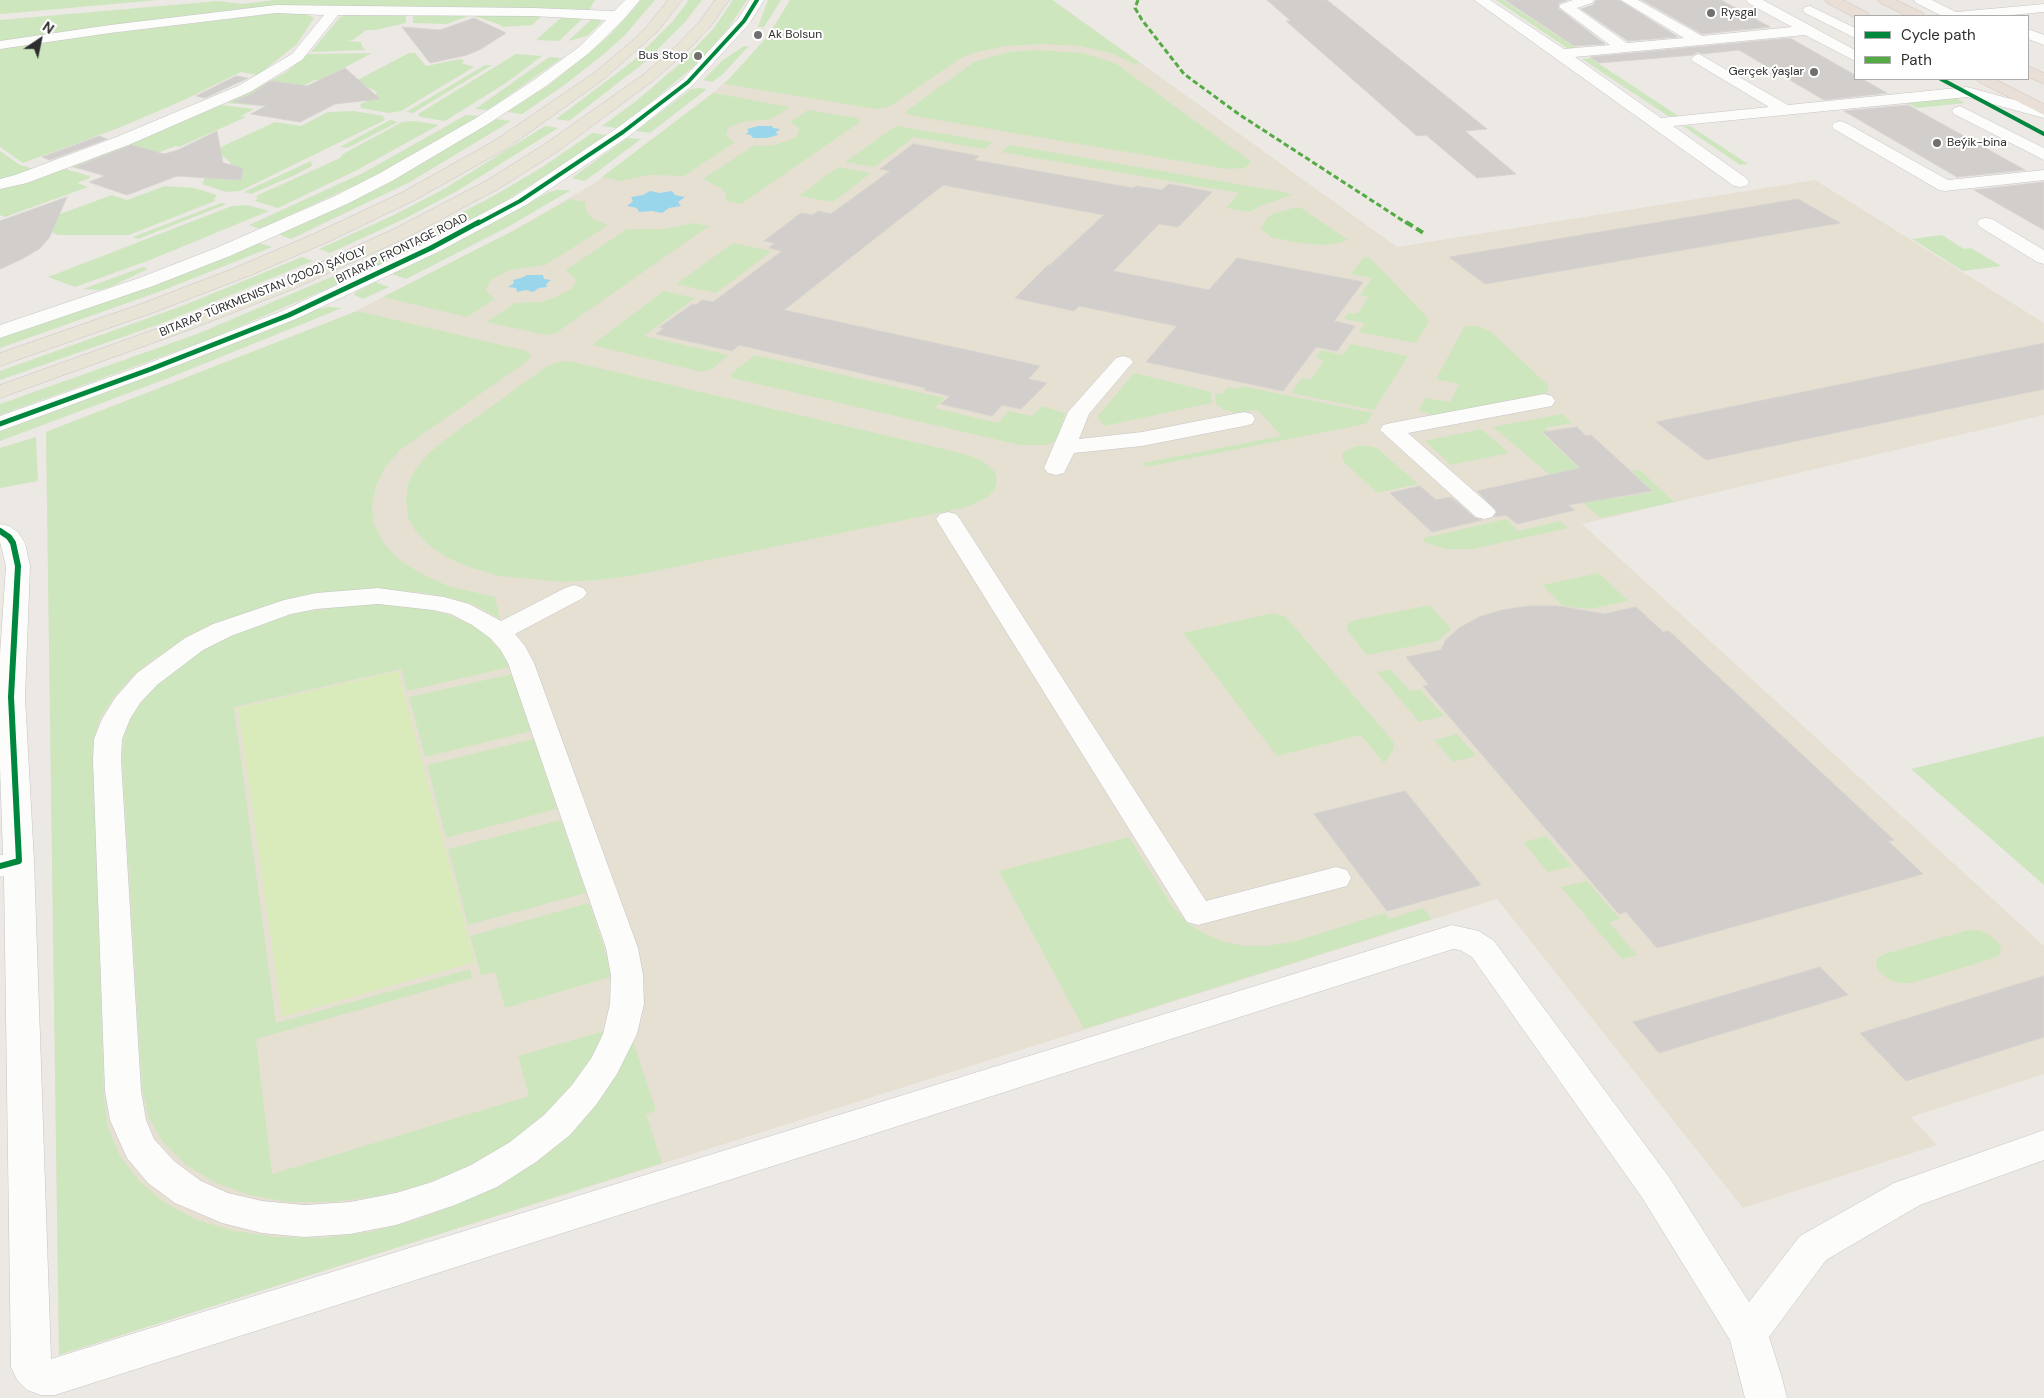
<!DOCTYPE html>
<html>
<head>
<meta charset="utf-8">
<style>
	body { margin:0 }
	#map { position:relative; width:2044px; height:1398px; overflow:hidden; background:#ece8e4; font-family:"DM Sans",sans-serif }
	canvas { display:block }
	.legend { position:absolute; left:1854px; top:15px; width:175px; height:65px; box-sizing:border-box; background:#fff; border:1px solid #ababab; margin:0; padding:6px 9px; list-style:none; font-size:15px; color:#2e2e2e }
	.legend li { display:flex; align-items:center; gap:10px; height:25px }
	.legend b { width:25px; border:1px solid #ababab }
	.north { position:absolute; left:15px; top:15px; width:50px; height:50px; -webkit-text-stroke:4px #fff; paint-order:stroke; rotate:34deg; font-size:14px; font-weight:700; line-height:20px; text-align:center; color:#2e2e2e }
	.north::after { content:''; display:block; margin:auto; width:18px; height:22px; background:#2e2e2e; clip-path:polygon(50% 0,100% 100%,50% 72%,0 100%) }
</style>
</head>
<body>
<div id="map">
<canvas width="2044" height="1398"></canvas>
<ul class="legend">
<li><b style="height:6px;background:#00873e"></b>Cycle path</li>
<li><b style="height:6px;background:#54ab44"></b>Path</li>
</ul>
<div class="north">N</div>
</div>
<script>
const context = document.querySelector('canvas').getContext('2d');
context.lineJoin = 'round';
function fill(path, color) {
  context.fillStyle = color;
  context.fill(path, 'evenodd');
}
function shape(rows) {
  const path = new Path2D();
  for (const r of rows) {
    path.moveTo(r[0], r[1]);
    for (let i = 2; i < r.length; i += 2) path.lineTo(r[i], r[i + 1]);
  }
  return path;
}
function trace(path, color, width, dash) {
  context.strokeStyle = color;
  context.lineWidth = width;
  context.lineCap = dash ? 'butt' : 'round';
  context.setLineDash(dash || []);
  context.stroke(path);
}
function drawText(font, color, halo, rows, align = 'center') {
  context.font = font + ' "DM Sans",sans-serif';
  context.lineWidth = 4;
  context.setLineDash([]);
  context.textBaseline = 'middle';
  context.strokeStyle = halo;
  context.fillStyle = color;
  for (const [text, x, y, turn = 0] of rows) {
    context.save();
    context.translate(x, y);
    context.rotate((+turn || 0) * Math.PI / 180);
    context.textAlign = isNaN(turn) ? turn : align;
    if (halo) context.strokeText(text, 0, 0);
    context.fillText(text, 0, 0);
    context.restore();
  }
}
fill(shape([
	[849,0,1053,0,1397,247,1815,180,2044,323,2044,415,1582,524,2044,946,2044,1074,1911,1117,1937,1145,1743,1208,1497,899,59,1355,46,432,350,314,514,230,595,183,714,92,731,77,768,36,787,6]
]), '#e6e0d3');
fill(shape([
	[0,0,158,0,2,14,0,14],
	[275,0,595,0,588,12,321,8,322,5,320,7,0,41,0,20,219,1,242,4],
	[641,0,655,0,625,35,604,54,563,86,522,114,507,112,549,85,589,53,611,34],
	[689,0,702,0,685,22,645,62,569,121,556,119,633,61,673,21],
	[733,0,747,0,728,29,698,63,650,103,617,128,602,126,635,102,683,61,714,28],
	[768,0,781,0,764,27,758,27],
	[790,0,1052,0,1140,63,1134,64,1111,53,1079,46,1042,44,1005,46,973,53,961,58,889,107,876,109,724,84,768,36],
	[1496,0,1503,0,1576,48,1567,48],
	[278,13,304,13,314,18,297,44,258,75,241,72,184,100,121,127,23,163,0,147,0,50,3,48,15,45],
	[406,13,406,23,376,30,366,30,353,40,347,41,361,42,362,47,366,50,311,52,340,17,350,14],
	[413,13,542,16,532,25,503,27,498,24,471,15,447,24,413,23],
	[563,16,584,17,559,41,536,40],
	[593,18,599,19,602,22,587,36,568,41],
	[744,46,749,46,722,75,712,82,703,80,723,60],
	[1038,50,1082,53,1115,63,1249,160,1251,163,1244,168,1228,169,913,116,905,112,974,62,1009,52],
	[372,53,319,81,315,80,261,106,227,103,285,73,308,54],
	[409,53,415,53,426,66,460,59,465,61,461,63,474,67,401,111,389,113,361,108,360,104,374,98,377,92,368,87,350,84],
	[516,54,542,56,506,83,445,121,420,117,418,114],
	[549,57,562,58,488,110,475,109],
	[1590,58,1680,117,1668,116,1582,59],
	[485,65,492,65,413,113,406,112],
	[699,88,707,89,650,133,636,131,691,89],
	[713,93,790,107,772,119,742,122,728,128,726,136,735,142,684,176,650,175,620,181,602,177],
	[1956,98,1965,103,1917,108,1907,103],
	[222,105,254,109,241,116,246,117,179,147,176,146,101,174,71,167],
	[808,110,857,118,860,122,741,204,726,201,726,195,722,189,703,179,753,146,775,145,792,139,797,136,799,128,790,122],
	[354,111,384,116,383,118,385,120,240,191,226,192,202,184,205,177,230,166,231,163,224,157,204,155,275,122,301,126,328,112],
	[466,115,479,116,375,176,260,229,249,225,363,173],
	[496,119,511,121,410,182,291,239,278,234,395,179],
	[390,120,398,122,347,148,340,147],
	[414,121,439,125,355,171,278,208,255,201,258,198,256,196,340,158,343,154,402,122],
	[545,126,558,128,457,191,406,218,330,253,319,249,394,215,444,189],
	[896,126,993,142,984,149,914,137,874,167,845,162],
	[1683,126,1690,126,1748,164,1740,165],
	[592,133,607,135,555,170,505,201,440,236,376,268,362,263,490,198,541,168],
	[627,138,641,139,585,181,572,178],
	[1010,145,1284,192,1292,195,1263,205,1249,212,1226,208,1239,193,1001,152],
	[0,151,20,165,34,169,0,181],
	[311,161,312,166,295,175,251,194,244,192],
	[838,167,871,173,833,202,799,196],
	[61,168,90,176,90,178,77,183,88,187,5,217,0,215,0,189],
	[165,186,194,188,217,195,214,199,215,201,129,235,58,235,33,224,112,195,127,200],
	[557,190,571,190,506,228,406,279,392,274,491,224,549,192],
	[570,199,586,202,585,208,588,214,595,220,608,225,546,265,510,270,492,279,486,289,489,294,495,299,467,317,383,297,515,230],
	[221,203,227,204,138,239,133,237],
	[247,205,269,211,150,260,75,287,48,277,232,206],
	[1296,207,1301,208,1348,240,1339,243,1324,245,1300,243,1271,237,1261,229,1267,218,1273,214],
	[694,223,709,226,556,333,545,335,487,322,515,303,541,302,553,298,571,289,575,284,575,279,566,270,627,229,663,229],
	[1942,235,1964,249,1971,248,2001,266,1963,271,1912,239],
	[259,243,272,247,164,290,0,348,0,338,115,299],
	[733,243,772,251,716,293,676,284],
	[302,257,313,261,160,324,0,380,0,371,182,306],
	[1366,257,1370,258,1428,318,1428,324,1416,343,1359,332,1365,323,1344,319,1348,313,1357,314,1369,297,1360,295,1372,278,1351,274,1363,258],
	[143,267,148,269,110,287,99,290,83,289],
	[343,272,357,276,208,340,0,415,0,404,197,334],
	[375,282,389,287,363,299,354,295,356,292],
	[664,291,695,298,644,336,729,355,712,369,702,372,592,345],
	[328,307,342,308,166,379,0,441,0,431,156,373,318,309],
	[357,311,523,350,528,352,531,356,529,360,400,450,385,467,376,486,372,505,374,524,383,542,398,559,420,573,448,586,495,597,500,619,475,605,447,597,417,592,384,590,180,643,151,661,131,678,113,698,99,720,93,746,104,1097,108,1127,120,1156,139,1181,165,1203,197,1220,235,1231,277,1237,322,1238,370,1232,416,1220,460,1203,503,1181,632,1037,656,1111,646,1114,662,1163,59,1355,46,432],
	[1471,326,1481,327,1491,332,1548,385,1549,388,1547,392,1539,396,1434,416,1419,410,1425,398,1450,402,1459,384,1436,379,1464,327],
	[1351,344,1408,356,1374,410,1291,393,1302,378,1311,380,1324,360,1316,358,1321,350,1343,355],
	[755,355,945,398,935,408,998,423,1009,411,1032,416,1042,406,1065,413,1058,438,1054,442,1047,445,1020,445,732,378,731,374],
	[562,361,573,362,965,454,978,459,988,465,995,472,997,481,995,489,987,497,976,503,963,508,631,576,597,580,563,582,500,576,472,568,448,558,430,546,416,532,408,517,406,501,408,484,416,468,429,453,446,439,549,365],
	[1134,373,1211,392,1212,403,1104,426,1097,417],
	[1242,386,1373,413,1366,424,1146,467,1143,463,1281,436,1258,410,1237,413,1225,410,1216,404,1215,393,1222,394,1228,387,1239,389],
	[1562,414,1572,423,1545,428,1548,431,1541,432,1611,499,1653,492,1632,471,1640,470,1674,502,1601,518,1493,427],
	[1481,429,1509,453,1451,465,1425,441],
	[36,437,38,481,0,488,0,448],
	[1357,446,1368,446,1377,448,1418,484,1377,493,1344,462,1342,457,1343,452],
	[1506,519,1518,531,1560,521,1568,528,1473,549,1446,549,1426,543,1424,541,1424,538],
	[1599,573,1628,601,1589,609,1563,606,1542,585],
	[365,604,395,604,423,608,448,615,470,624,487,636,501,651,510,667,407,691,401,669,234,707,276,1023,470,969,472,978,256,1039,272,1174,529,1096,518,1056,604,1031,589,1062,568,1091,540,1119,505,1145,466,1167,423,1185,378,1196,333,1202,290,1202,249,1195,214,1182,185,1164,163,1142,148,1116,142,1087,122,757,124,737,132,716,146,696,164,677,186,660,213,644,241,631,272,620,302,612],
	[1430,605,1451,629,1438,641,1367,655,1347,630,1348,624,1355,620],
	[1273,613,1285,616,1393,741,1394,747,1392,752,1384,763,1361,735,1277,756,1183,633],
	[1391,670,1410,691,1420,689,1444,716,1419,722,1377,672],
	[512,674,531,731,425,757,409,697],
	[1457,734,1476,756,1453,762,1434,740],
	[2044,736,2044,885,1911,769],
	[534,739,557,809,446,838,427,765],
	[561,820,586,893,468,925,448,849],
	[1546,836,1572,866,1548,872,1523,842],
	[1129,837,1172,906,1189,924,1207,935,1225,942,1245,946,1267,946,1296,941,1385,913,1389,919,1423,908,1432,919,1084,1029,999,871],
	[1587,881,1620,919,1609,922,1637,955,1622,959,1561,887],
	[589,903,608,960,610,977,505,1008,495,972,481,975,470,936],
	[1975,930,1986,933,1996,940,2001,947,2000,954,1994,958,1912,983,1901,983,1890,980,1881,973,1876,966,1877,959,1884,954,1965,931]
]), '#cee6be');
fill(shape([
	[398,671,475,962,282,1017,238,708]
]), '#d9eabb');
fill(shape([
	[758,126,772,126,773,128,780,129,776,132,778,135,767,138,753,138,751,135,745,134,749,132,747,129],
	[650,191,660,193,672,191,675,195,685,197,678,202,681,206,669,208,662,213,652,211,639,212,637,208,627,206,633,201,631,197,643,195],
	[527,275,543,275,544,279,551,280,546,284,547,287,539,288,533,292,526,290,517,292,516,288,508,287,514,283,513,280,521,278]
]), '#99d6ec');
const building = shape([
	[1267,0,1327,0,1487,129,1465,131,1516,174,1477,178,1426,135,1417,136,1286,21,1291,21,1267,0],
	[1505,0,1567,0,1559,3,1558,8,1605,44,1574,46,1505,0],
	[1596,0,1619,0,1678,37,1628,41,1581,9,1593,5,1596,0],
	[1642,0,1721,0,1770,27,1702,34,1642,0],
	[474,18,506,33,481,49,467,55,430,63,402,27,440,30,474,18],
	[1790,38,1855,75,1855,79,1862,79,1887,93,1824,100,1739,50,1702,54,1698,52,1693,55,1599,63,1590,57,1790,38],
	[345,68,380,99,335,104,300,122,251,114,266,106,233,102,251,94,271,81,307,86,345,68],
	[236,76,248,78,205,98,196,96,236,76],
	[1908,105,2025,170,1957,177,1844,111,1908,105],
	[217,131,223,163,243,168,241,180,177,176,127,195,89,182,105,176,75,167,132,145,164,154,178,150,217,131],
	[99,136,107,139,50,160,42,157,99,136],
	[913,144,979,156,974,160,1133,188,1136,186,1162,190,1169,184,1212,192,1178,227,1159,224,1113,271,1209,290,1237,258,1363,282,1334,321,1355,326,1337,351,1316,347,1283,391,1146,362,1177,326,1079,306,1074,311,1015,298,1048,265,1050,265,1104,215,943,185,784,310,1040,366,1028,379,1047,383,1021,409,1002,405,992,416,941,404,950,396,924,390,926,388,739,345,732,351,656,334,664,328,660,327,693,304,696,305,702,300,713,302,782,251,769,248,775,243,764,241,801,213,813,215,818,211,831,214,890,171,880,169,913,144],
	[2044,182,2044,230,1974,190,2044,182],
	[67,197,49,238,39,249,22,259,0,269,0,221,67,197],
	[1798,199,1840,223,1485,284,1449,257,1798,199],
	[2044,343,2044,389,1706,460,1656,422,2044,343],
	[1577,427,1586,436,1591,435,1652,491,1568,505,1575,510,1517,524,1506,515,1494,517,1497,511,1477,491,1580,468,1543,432,1577,427],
	[1420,486,1436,500,1451,497,1475,518,1482,520,1432,532,1390,493,1420,486],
	[1529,606,1558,606,1604,614,1636,607,1663,632,1669,631,1894,840,1888,841,1923,874,1657,948,1626,912,1619,914,1423,686,1429,685,1406,657,1441,650,1445,641,1459,628,1479,617,1502,610,1529,606],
	[1405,791,1481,885,1387,911,1314,814,1405,791],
	[1820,967,1848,995,1659,1053,1633,1022,1820,967],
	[2044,976,2044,1037,1906,1081,1860,1033,2044,976]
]);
fill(building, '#d1cecb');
trace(building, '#d7d4d0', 1);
const minor = shape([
	[625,0,640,0,624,19,589,53,546,86,488,124,392,181,347,204,230,256,153,286,0,338,0,325,139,278,216,248,335,196,380,173,476,118,534,80,579,47,606,20,533,16,338,15,302,60,250,92,131,144,27,183,0,189,0,179,15,175,119,136,238,86,292,54,324,15,276,13,110,33,0,49,0,41,110,25,276,5,533,8,614,11,625,0],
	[750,0,764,0,749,24,693,85,629,136,526,205,438,252,296,319,158,373,0,431,0,416,144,365,282,311,424,244,514,197,617,128,683,79,738,19,750,0],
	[1474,0,1490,0,1564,49,1610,45,1559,7,1561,4,1573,0,1594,0,1592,3,1577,8,1627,43,1684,38,1621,0,1638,0,1702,36,1792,27,1748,3,1746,0,1763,0,1855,50,1855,61,1805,35,1575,57,1661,118,1769,107,1694,62,1691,59,1694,56,1699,54,1788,105,1967,87,2044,108,2044,118,1967,97,1673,126,1746,178,1749,182,1746,186,1740,187,1734,186,1474,0],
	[1914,0,1932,0,1956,12,2044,4,2044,12,2001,16,1942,16,1916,3,1914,0],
	[1810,6,1855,28,1855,38,1805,13,1803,10,1805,7,1810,6],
	[2028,29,2044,35,2044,45,2028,39,2028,29],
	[1960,106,2044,148,2044,160,1954,114,1952,111,1954,108,1960,106],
	[1840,121,1846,123,1948,180,2044,170,2044,180,1945,191,1939,190,1834,129,1832,126,1834,123,1840,121],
	[1986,218,1992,219,2044,250,2044,264,2037,262,1980,227,1977,223,1980,219,1986,218],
	[1123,356,1130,358,1133,362,1089,414,1079,439,1142,432,1244,412,1252,414,1255,419,1252,424,1244,426,1142,446,1074,453,1064,473,1056,475,1048,473,1044,468,1068,412,1116,358,1123,356],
	[1544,394,1552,396,1555,401,1552,406,1408,433,1492,507,1496,512,1492,517,1484,519,1476,517,1380,430,1383,425,1391,423,1544,394],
	[948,512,956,514,960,519,1206,901,1336,867,1347,870,1351,878,1347,886,1198,925,1187,922,936,519,940,514,948,512],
	[0,524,9,526,18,532,25,543,30,566,25,697,34,861,51,1359,1452,925,1479,931,1494,941,1669,1177,1749,1302,1800,1236,1894,1183,2044,1130,2044,1160,1920,1205,1826,1260,1769,1337,1782,1378,1787,1398,1745,1398,1730,1340,1643,1199,1472,957,1460,950,1453,949,55,1395,41,1395,27,1390,17,1380,11,1367,4,876,0,877,0,855,3,855,0,767,0,654,6,566,0,542,0,524],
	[574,585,583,588,587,593,583,598,515,634,525,646,534,663,638,948,643,975,644,1004,637,1034,617,1074,596,1105,570,1135,536,1162,497,1187,455,1205,396,1225,350,1234,304,1237,262,1233,222,1223,175,1203,148,1183,127,1158,110,1120,105,1091,93,760,94,739,102,719,115,698,137,673,185,638,213,624,284,600,316,593,378,588,444,597,469,604,501,621,565,588,574,585],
	[378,604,433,610,451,614,472,625,490,638,500,649,508,663,606,948,611,975,610,1004,603,1034,592,1057,572,1085,544,1115,510,1142,471,1165,432,1182,396,1193,350,1202,304,1205,262,1201,228,1193,201,1181,174,1161,154,1139,146,1120,141,1091,121,760,122,739,130,719,140,703,157,685,203,650,231,636,291,614,316,609,378,604]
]);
const major = shape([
	[668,0,682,0,658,31,604,79,506,149,413,201,330,241,251,275,155,312,0,366,0,353,141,304,237,267,316,233,401,193,494,141,594,73,631,42,648,25,668,0],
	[715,0,729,0,710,27,687,51,654,80,557,152,498,189,408,237,298,287,189,330,0,398,0,385,175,322,284,279,394,229,486,181,545,144,644,74,677,45,700,21,715,0]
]);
const highway = shape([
	[1825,0,1843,0,1868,13,1870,16,1855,18,1827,3,1825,0],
	[1878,0,1896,0,1923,13,1925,16,1907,16,1880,3,1878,0],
	[2028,66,2044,73,2044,84,2028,77,2028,66],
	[1976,79,1995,79,2044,104,2044,115,1979,82,1976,79]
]);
trace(minor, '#c5c4c5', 1);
trace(major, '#c6c5c4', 1);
trace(highway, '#c6c5c4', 1);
fill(minor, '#fcfcfb');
fill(major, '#e8e4d6');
fill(highway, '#eadfd6');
trace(shape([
	[1138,0,1135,8,1142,20,1184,74,1240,115,1408,224]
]), '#54ab44', 3, [5.5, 3]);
trace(shape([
	[1406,222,1425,234]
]), '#54ab44', 4, [8, 4]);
trace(shape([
	[1941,79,2044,134],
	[477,224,520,201,623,132,688,82,744,21,757,0]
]), '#00873e', 4);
trace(shape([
	[0,424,151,369,289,315,431,248,479,222]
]), '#00873e', 5);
trace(shape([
	[0,531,9,537,13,543,18,566,11,697,19,861,0,866]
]), '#00873e', 6);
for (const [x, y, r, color] of [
	[1711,13,5,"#706f6e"],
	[758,35,5,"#706f6e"],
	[698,56,5,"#706f6e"],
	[1814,72,5,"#706f6e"],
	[1937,143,5,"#706f6e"]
]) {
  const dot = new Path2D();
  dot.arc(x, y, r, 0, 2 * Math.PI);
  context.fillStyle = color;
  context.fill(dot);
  trace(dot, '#fff', 2);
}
drawText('12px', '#2e2e2e', '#fff', [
	["Rysgal",1721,13],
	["Ak Bolsun",768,35],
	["Bus Stop",688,56,"right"],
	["Gerçek ýaşlar",1804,72,"right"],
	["Beýik-bina",1947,143]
], 'left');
drawText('12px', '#2e2e2e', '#fff', [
	["BITARAP FRONTAGE ROAD",402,249,-26],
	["BITARAP TÜRKMENISTAN (2002) ŞAÝOLY",263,292,-22]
]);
</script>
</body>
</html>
